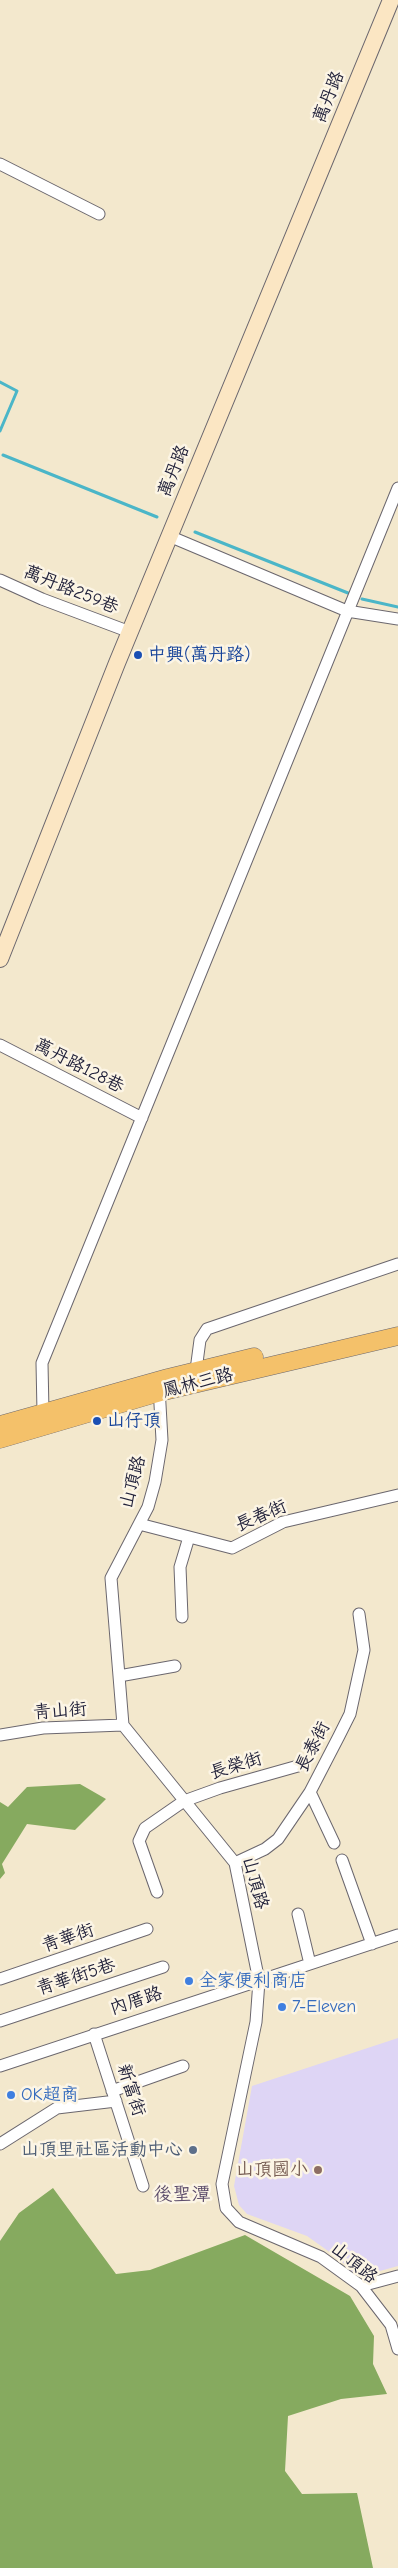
<!DOCTYPE html>
<html>
<head>
<meta charset="utf-8">
<style>
	body { margin:0 }
	canvas { display:block; background:#f3e8cd }
</style>
</head>
<body>
<canvas width="398" height="2568"></canvas>
<script>
const context = document.querySelector('canvas').getContext('2d');
context.lineJoin = 'round';
function fill(path, color) {
  context.fillStyle = color;
  context.fill(path, 'evenodd');
}
function shape(rows) {
  const path = new Path2D();
  for (const r of rows) {
    path.moveTo(r[0], r[1]);
    for (let i = 2; i < r.length; i += 2) path.lineTo(r[i], r[i + 1]);
  }
  return path;
}
function trace(path, color, width, dash) {
  context.strokeStyle = color;
  context.lineWidth = width;
  context.lineCap = dash ? 'butt' : 'round';
  context.setLineDash(dash || []);
  context.stroke(path);
}
function drawText(font, color, halo, rows, align = 'center') {
  context.font = font + ' "Comic Neue","LXGW WenKai TC",sans-serif';
  context.lineWidth = 5;
  context.setLineDash([]);
  context.textBaseline = 'middle';
  context.strokeStyle = halo;
  context.fillStyle = color;
  for (const [text, x, y, turn = 0] of rows) {
    context.save();
    context.translate(x, y);
    context.rotate((+turn || 0) * Math.PI / 180);
    context.textAlign = isNaN(turn) ? turn : align;
    if (halo) context.strokeText(text, 0, 0);
    context.fillText(text, 0, 0);
    context.restore();
  }
}
fill(shape([
	[398,2038,398,2266,358,2277,338,2258,307,2236,247,2214,239,2205,234,2186,252,2086]
]), '#ded5f5');
fill(shape([
	[80,1784,106,1799,75,1830,27,1824,2,1864,5,1873,0,1879,0,1802,8,1807,27,1787],
	[53,2188,116,2274,150,2270,245,2235,350,2296,374,2336,373,2364,387,2394,341,2399,288,2416,285,2471,302,2494,357,2493,373,2568,0,2568,0,2241,19,2213]
]), '#86aa5f');
trace(shape([
	[0,382,17,391,0,431],
	[3,455,157,517],
	[195,532,348,593],
	[362,599,398,607]
]), '#4bb6c8', 3);
const street = shape([
	[0,164,99,214],
	[169,536,347,611,398,619],
	[0,580,42,599,130,632],
	[0,1045,142,1118],
	[196,1370,200,1340,207,1329,398,1264],
	[159,1387,162,1440,155,1482,148,1507,111,1578,123,1725,235,1863,259,1981,256,2022,222,2184,226,2208,239,2222,321,2257,361,2286,391,2325,398,2349],
	[43,1412,42,1363,398,488],
	[139,1524,232,1548,283,1522,398,1495],
	[182,1617,180,1567,189,1537],
	[119,1676,175,1666],
	[0,1735,43,1728,123,1725],
	[310,1792,334,1843],
	[342,1860,372,1944],
	[235,1863,265,1849,278,1839,310,1792,339,1736,350,1714,364,1650,359,1614],
	[157,1892,139,1841,145,1828,184,1801,220,1788,298,1766],
	[298,1914,310,1964],
	[0,1979,147,1929],
	[0,2021,163,1967],
	[94,2034,143,2186],
	[0,2066,398,1935],
	[112,2091,183,2066],
	[0,2144,57,2108,116,2101],
	[361,2286,398,2276]
]);
const secondary = shape([
	[0,959,117,663,391,0]
]);
const primary = shape([
	[0,1425,168,1378,254,1357],
	[0,1439,160,1392,398,1336]
]);
trace(street, '#6b676e', 13);
trace(secondary, '#6b676e', 18);
trace(primary, '#6b676e', 19);
trace(street, '#fff', 11);
trace(secondary, '#fbe6c3', 16);
trace(primary, '#f4c16a', 18);
for (const [x, y, r, color] of [
	[138,655,5,"#1a4fb4"],
	[97,1421,5,"#1a4fb4"],
	[189,1981,5,"#3f7fe0"],
	[282,2007,5,"#3f7fe0"],
	[11,2095,5,"#3f7fe0"],
	[193,2150,5,"#5c6f8a"],
	[318,2170,5,"#8d6e63"]
]) {
  const dot = new Path2D();
  dot.arc(x, y, r, 0, 2 * Math.PI);
  context.fillStyle = color;
  context.fill(dot);
  trace(dot, '#fcf5e5', 2);
}
drawText('18px', '#22223b', '#fcf5e5', [
	["萬丹路",329,97,-68],
	["萬丹路",174,471,-68],
	["萬丹路259巷",71,590,22],
	["萬丹路128巷",79,1066,27],
	["鳳林三路",198,1383,-14],
	["山頂路",133,1482,-75],
	["長春街",261,1516,-23],
	["青山街",60,1711,-4],
	["長泰街",313,1747,-63],
	["長榮街",236,1766,-17],
	["山頂路",255,1883,75],
	["青華街",68,1938,-19],
	["青華街5巷",76,1977,-18],
	["內厝路",136,2001,-18],
	["新富街",131,2090,72],
	["山頂路",354,2263,39]
]);
drawText('18px', '#164399', '#fcf5e5', [
	["中興(萬丹路)",148,655],
	["山仔頂",107,1421]
], 'left');
drawText('18px', '#366cbe', '#fcf5e5', [
	["全家便利商店",199,1981],
	["7-Eleven",292,2007],
	["OK超商",21,2095]
], 'left');
drawText('18px', '#4e5e75', '#fcf5e5', [
	["山頂里社區活動中心",183,2150]
], 'right');
drawText('18px', '#785e54', '#fcf5e5', [
	["山頂國小",308,2170]
], 'right');
drawText('19px', '#5d4d6b', '#fcf5e5', [
	["後聖潭",182,2195]
]);
</script>
</body>
</html>
